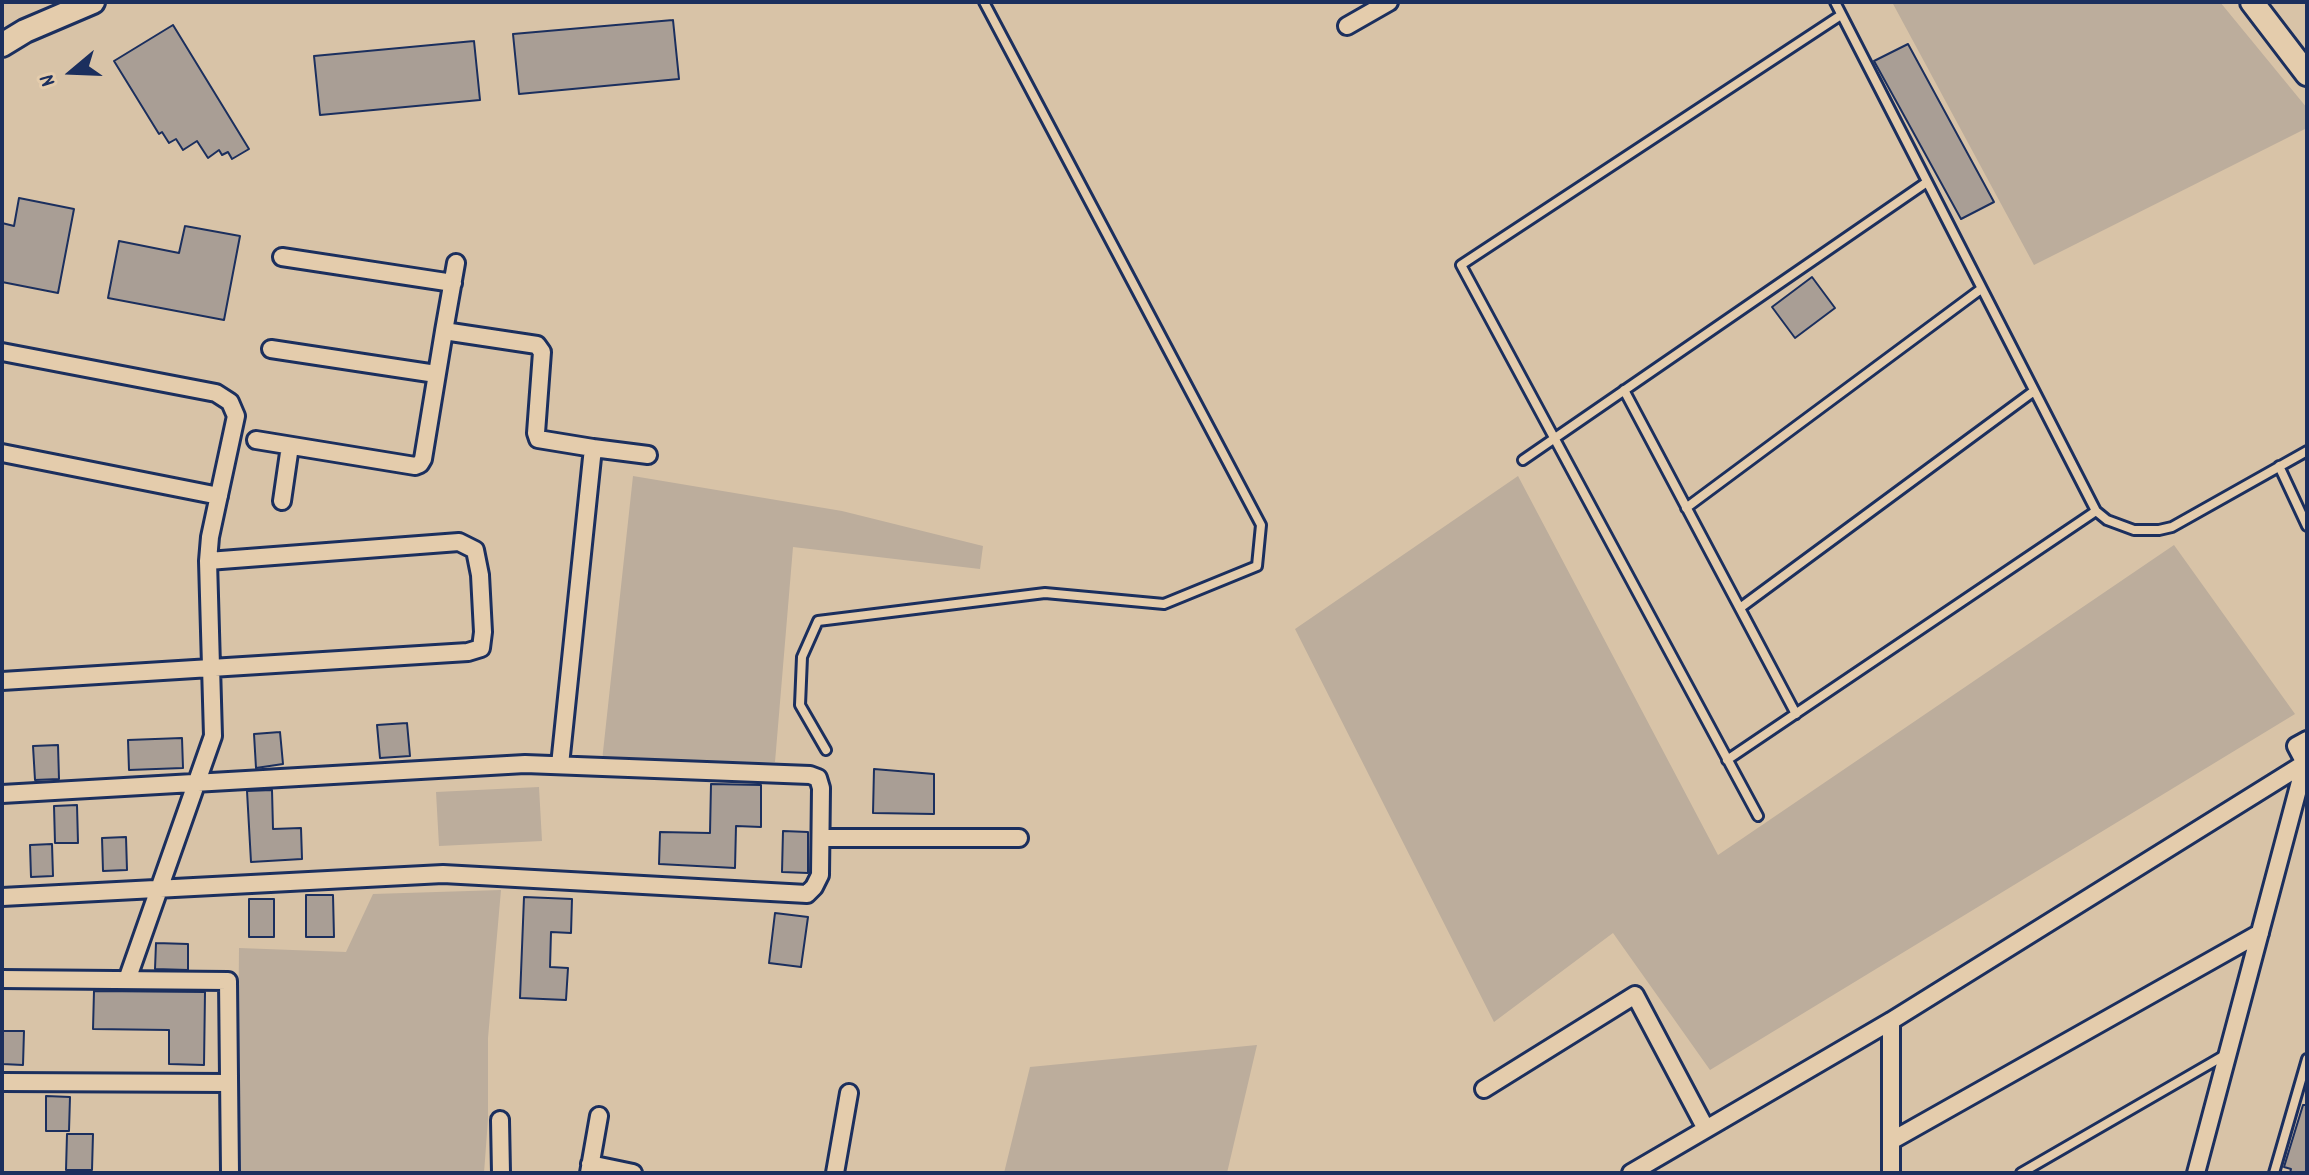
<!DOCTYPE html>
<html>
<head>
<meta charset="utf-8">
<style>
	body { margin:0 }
	#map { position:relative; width:2309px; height:1175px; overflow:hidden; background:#d8c3a7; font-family:Dekko,sans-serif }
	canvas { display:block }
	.frame { position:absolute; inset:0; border:4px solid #1b2f5e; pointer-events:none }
	.north { position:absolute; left:32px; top:32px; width:80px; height:80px; -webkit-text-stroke:6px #e4ccac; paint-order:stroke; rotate:251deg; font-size:22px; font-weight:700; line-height:32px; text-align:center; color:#1b2f5e }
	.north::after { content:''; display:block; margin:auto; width:28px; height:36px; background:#1b2f5e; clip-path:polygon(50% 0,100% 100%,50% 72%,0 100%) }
</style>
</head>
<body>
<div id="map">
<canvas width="2309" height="1175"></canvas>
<div class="frame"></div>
<div class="north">N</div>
</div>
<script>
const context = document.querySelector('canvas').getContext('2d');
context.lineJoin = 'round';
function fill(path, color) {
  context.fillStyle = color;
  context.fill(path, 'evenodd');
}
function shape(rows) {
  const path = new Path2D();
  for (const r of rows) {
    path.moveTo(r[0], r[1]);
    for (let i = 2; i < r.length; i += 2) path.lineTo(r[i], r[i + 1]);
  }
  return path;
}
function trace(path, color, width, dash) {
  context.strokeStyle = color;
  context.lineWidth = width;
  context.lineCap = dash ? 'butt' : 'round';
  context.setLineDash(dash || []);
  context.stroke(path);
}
fill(shape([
	[1892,2,2220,2,2307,108,2307,128,2034,265],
	[633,476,842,511,983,546,980,569,793,547,775,762,602,761],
	[1518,476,1718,855,2174,545,2295,714,1710,1070,1613,933,1494,1022,1295,629],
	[539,787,542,841,439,846,436,792],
	[501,890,488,1038,488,1119,484,1173,237,1173,239,948,346,952,373,894],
	[1257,1045,1227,1173,1004,1173,1030,1067]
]), '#bcad9c');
const building = shape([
	[673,20,679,79,519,94,513,34,673,20],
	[173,25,249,149,232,159,228,152,222,155,219,150,208,158,197,141,183,150,176,139,169,143,162,132,159,134,114,61,173,25],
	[474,41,480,100,320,115,314,56,474,41],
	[1908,44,1994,202,1961,219,1874,61,1908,44],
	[19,198,74,209,58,293,2,282,2,223,14,226,19,198],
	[185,226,240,236,224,320,108,298,119,241,179,253,185,226],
	[1812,277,1835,308,1795,338,1772,307,1812,277],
	[407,723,410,756,380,758,377,725,407,723],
	[280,732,283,764,256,768,254,734,280,732],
	[182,738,183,768,129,770,128,740,182,738],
	[58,745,59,779,35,780,33,746,58,745],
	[874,769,934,774,934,814,873,813,874,769],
	[711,784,761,785,761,827,736,826,735,868,659,864,660,832,710,833,711,784],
	[272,790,273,829,301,828,302,859,251,862,247,791,272,790],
	[77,805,78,843,55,843,54,806,77,805],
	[783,831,808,832,808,873,782,872,783,831],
	[126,837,127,870,103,871,102,838,126,837],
	[52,844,53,876,31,877,30,845,52,844],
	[306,895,333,895,334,937,306,937,306,895],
	[524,897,572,899,571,933,551,932,550,967,568,968,566,1000,520,998,524,897],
	[249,899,274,899,274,937,249,937,249,899],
	[775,913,808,917,801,967,769,963,775,913],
	[156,943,188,944,188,970,155,969,156,943],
	[94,991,205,992,204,1065,169,1064,169,1030,93,1029,94,991],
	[2,1031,24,1031,23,1065,2,1064,2,1031],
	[46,1096,70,1097,69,1131,46,1131,46,1096],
	[2303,1105,2307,1105,2307,1173,2290,1173,2291,1169,2284,1167,2303,1105],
	[67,1134,93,1134,92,1170,66,1170,67,1134]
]);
fill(building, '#a99e95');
trace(building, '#1b2f5e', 2);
const lane = shape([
	[1835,2,2096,511,2107,520,2134,530,2159,530,2172,527,2307,451],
	[1624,390,1796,714],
	[1523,460,1927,182],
	[2279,466,2307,526],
	[1686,508,1981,289],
	[1740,608,2034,391],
	[826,750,800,705,802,657,818,621,1045,593,1164,604,1257,566,1261,525,984,2],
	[1727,760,2096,511],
	[1758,816,1461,265,1841,15],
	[2021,1173,2225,1055],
	[2274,1173,2307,1059]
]);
const street = shape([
	[1347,26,1389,2],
	[282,257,453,283],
	[456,263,444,331,537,345,542,352,536,433,538,439,593,448,560,765],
	[271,349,436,374],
	[2,352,216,393,230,402,236,416,210,537,208,561,213,736,127,980],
	[256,440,415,466,420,464,423,459,444,331],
	[593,448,648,455],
	[2,453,219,496],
	[282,501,290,446],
	[2,681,468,652,481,648,483,632,480,575,475,550,459,542,208,561],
	[2,794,525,764,810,775,818,778,821,788,820,875,814,887,807,894,443,874,2,897],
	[821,838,1019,838],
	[2,979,228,981,230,1173],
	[1891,1021,1891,1173],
	[2,1082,229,1083],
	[1484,1089,1635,995,1706,1129],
	[500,1120,501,1173],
	[1891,1141,2260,933],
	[590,1164,633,1173],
	[589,1173,599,1116],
	[835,1173,849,1093],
	[1631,1173,1891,1021,2305,763],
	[2196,1173,2305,763,2296,746,2307,740]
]);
const secondary = shape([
	[2252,2,2307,74],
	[2,45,25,31,93,2]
]);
trace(lane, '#1b2f5e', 14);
trace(street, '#1b2f5e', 22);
trace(secondary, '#1b2f5e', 28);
trace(lane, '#e4ccac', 8);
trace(street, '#e4ccac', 16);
trace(secondary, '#e4ccac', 22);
</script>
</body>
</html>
